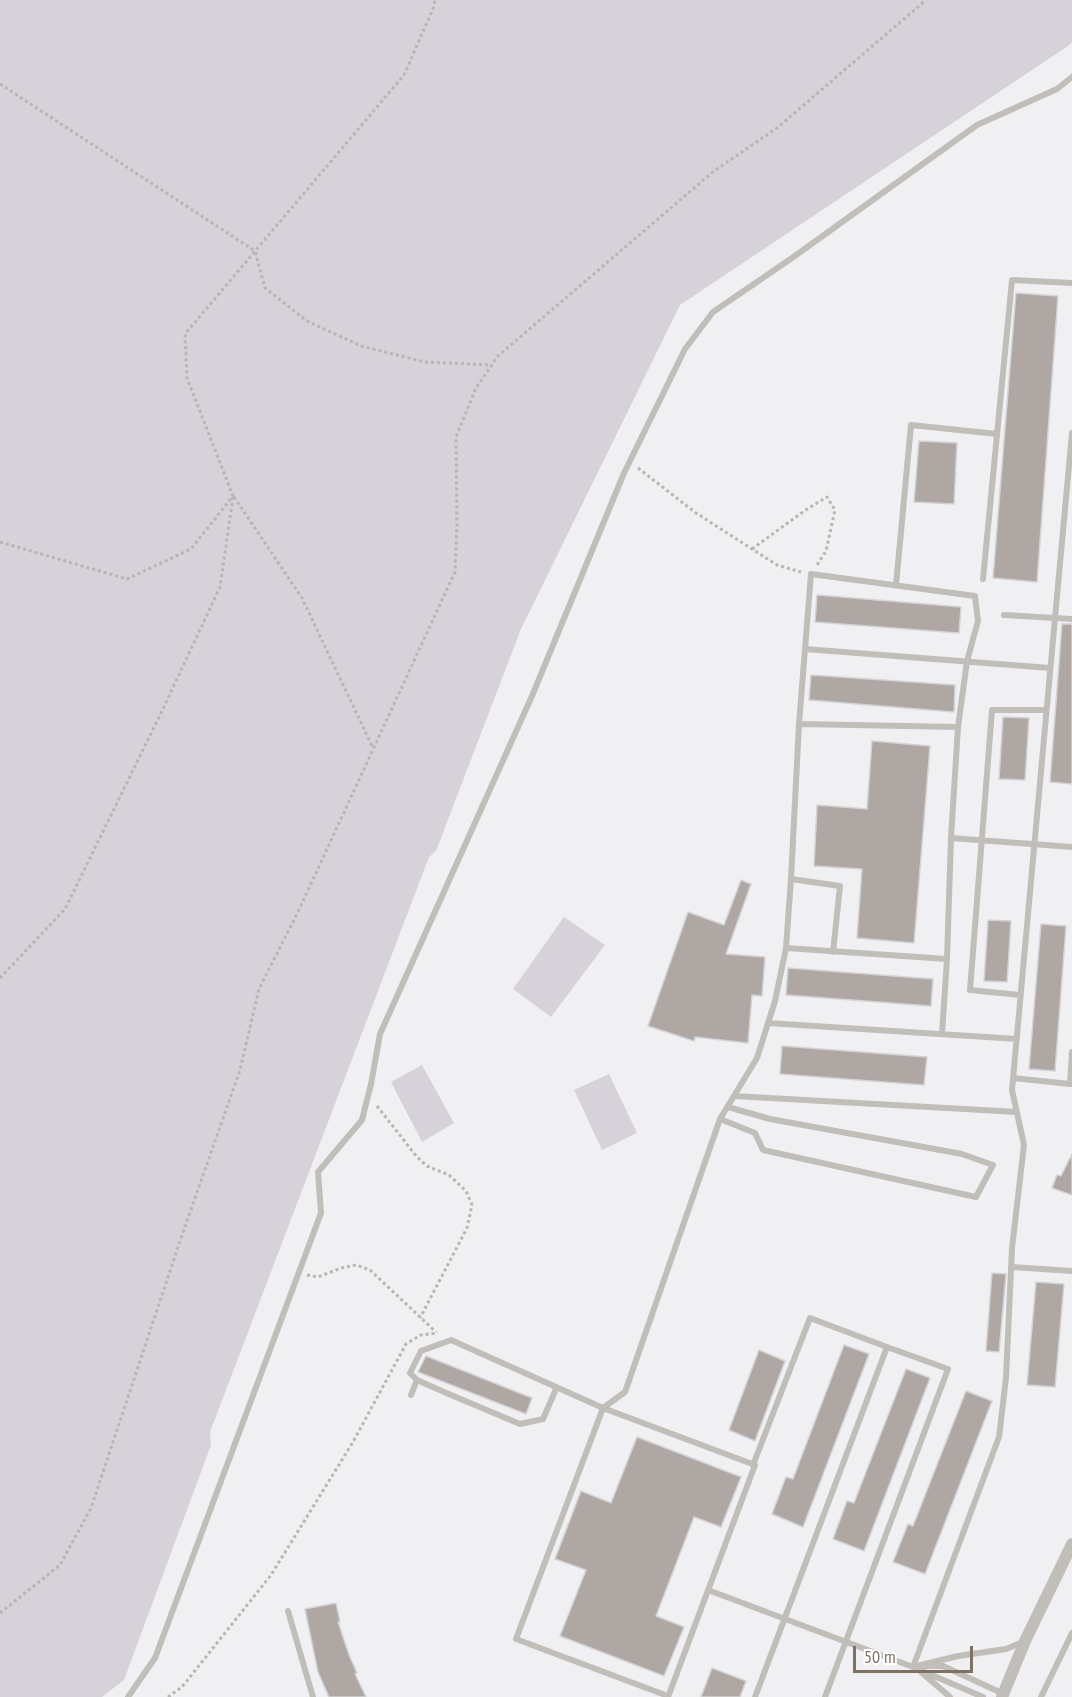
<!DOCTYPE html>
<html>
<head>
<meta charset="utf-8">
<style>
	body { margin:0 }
	#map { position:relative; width:1072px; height:1697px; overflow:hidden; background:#f0f0f3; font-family:"PT Sans Narrow",sans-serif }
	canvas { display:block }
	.scale { position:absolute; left:853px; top:1646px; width:120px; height:27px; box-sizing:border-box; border:3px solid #7e7265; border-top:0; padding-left:8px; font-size:18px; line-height:21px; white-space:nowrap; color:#7e7265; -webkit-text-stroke:4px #fff; paint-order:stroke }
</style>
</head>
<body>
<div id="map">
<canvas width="1072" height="1697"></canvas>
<div class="scale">50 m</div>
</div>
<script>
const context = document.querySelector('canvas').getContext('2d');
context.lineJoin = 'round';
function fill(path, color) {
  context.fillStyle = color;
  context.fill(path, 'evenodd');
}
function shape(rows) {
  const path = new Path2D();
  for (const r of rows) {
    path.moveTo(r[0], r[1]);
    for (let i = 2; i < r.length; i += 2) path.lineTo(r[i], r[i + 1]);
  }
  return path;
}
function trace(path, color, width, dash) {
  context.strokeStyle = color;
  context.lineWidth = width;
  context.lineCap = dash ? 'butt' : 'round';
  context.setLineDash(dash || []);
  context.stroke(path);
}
fill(shape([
	[0,0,1072,0,1072,42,1068,46,680,305,521,629,436,851,429,857,210,1432,211,1445,124,1680,102,1697,0,1697],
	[564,917,605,945,551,1017,513,989],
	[422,1065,454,1123,422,1142,391,1082],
	[609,1074,637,1133,602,1150,574,1090]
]), '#d7d1da');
const building = shape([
	[1016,293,1058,296,1037,582,993,578,1016,293],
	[919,441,957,443,954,504,914,502,919,441],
	[817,595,961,607,959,633,815,622,817,595],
	[1062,624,1072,624,1072,784,1050,782,1062,624],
	[811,675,955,685,954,712,809,700,811,675],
	[1003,717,1029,718,1025,780,999,779,1003,717],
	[872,741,930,746,914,943,857,938,862,869,814,866,817,805,867,809,872,741],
	[741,880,751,884,726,954,765,957,762,996,752,995,748,1043,695,1037,694,1041,648,1026,688,912,724,925,741,880],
	[988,920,1011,921,1007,982,984,981,988,920],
	[1041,924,1066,926,1055,1071,1029,1069,1041,924],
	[788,968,933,979,931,1006,786,995,788,968],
	[782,1046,927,1057,924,1085,780,1074,782,1046],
	[1072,1154,1072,1195,1052,1188,1057,1175,1061,1176,1072,1154],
	[992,1273,1006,1274,999,1352,986,1351,992,1273],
	[1036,1282,1064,1284,1055,1387,1027,1385,1036,1282],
	[844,1345,869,1354,803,1527,772,1514,786,1477,793,1479,844,1345],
	[759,1350,785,1361,755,1441,729,1430,759,1350],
	[426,1356,532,1398,526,1414,418,1372,426,1356],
	[906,1369,930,1378,864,1551,833,1539,847,1501,854,1503,906,1369],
	[966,1391,992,1401,925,1574,893,1562,908,1524,913,1526,966,1391],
	[637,1437,741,1477,721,1527,694,1517,656,1616,684,1627,664,1676,560,1636,586,1570,555,1559,581,1491,611,1503,637,1437],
	[336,1603,340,1622,338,1622,349,1655,357,1673,355,1674,366,1697,329,1697,318,1672,305,1609,336,1603],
	[712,1668,746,1681,740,1697,701,1697,712,1668]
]);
fill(building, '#aea7a3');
trace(building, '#d3d2d4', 1.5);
trace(shape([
	[0,84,255,251,265,288,307,321,361,346,425,362,492,365],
	[638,468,696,513,777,565,801,572],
	[234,497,302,598,373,748],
	[0,542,127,579,191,549,233,496,187,378,185,334,404,75,433,9,435,0],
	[752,549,807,509,827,497,835,510,826,551,817,565],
	[0,978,65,909,161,713,220,587,233,497],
	[377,1106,417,1157,427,1166,449,1175,466,1191,472,1205,467,1228,420,1318],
	[307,1275,318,1277,341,1268,356,1265,370,1270,436,1332],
	[0,1613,60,1565,91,1508,181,1238,240,1070,259,989,297,914,455,572,457,524,456,437,476,388,498,356,714,171,777,128,926,0],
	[168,1697,182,1687,271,1575,353,1442,406,1344,421,1335,438,1333]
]), '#b8b5b2', 3, [3, 3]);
trace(shape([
	[983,579,1012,280,1072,283],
	[896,585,911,425,997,434],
	[1004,615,1055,618,1072,433],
	[805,649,1050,668],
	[799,724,811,574,975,596,978,621,967,661,958,727],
	[791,879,840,886,833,952],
	[786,948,947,959,951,838],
	[1020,995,970,990,992,710,1046,710],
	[768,1023,1017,1039],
	[942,1034,947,959],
	[1013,1078,1070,1084,1072,1052],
	[734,1096,1017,1112],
	[720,1119,755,1133,763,1150,976,1197,993,1165,962,1154,770,1119,728,1107],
	[1011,1267,1072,1271],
	[556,1389,543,1419,520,1424,444,1392,417,1380,410,1373,421,1351,451,1340,603,1408,625,1392,720,1119,757,1058,775,1001,786,948,791,879,799,724,958,727,951,838,1072,847],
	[411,1395,417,1380],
	[753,1465,810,1318,887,1347],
	[708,1590,913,1667,999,1437,1006,1378,1012,1248,1024,1145,1012,1090,1055,618,1072,619],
	[288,1611,313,1697],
	[925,1666,943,1666,1004,1694],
	[913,1667,958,1656,1006,1649,1023,1642],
	[913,1667,983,1697],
	[921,1672,950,1697],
	[128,1697,155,1658,321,1213,318,1172,362,1120,371,1084,380,1034,532,696,624,473,685,349,713,312,792,258,977,125,1057,89,1072,77],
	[668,1697,755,1465,603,1408,516,1639,668,1696],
	[755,1697,887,1347,948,1369,825,1697],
	[1041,1697,1072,1633]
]), '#c1beba', 6);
trace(shape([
	[1002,1697,1025,1641,1072,1544]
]), '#c1beba', 12);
</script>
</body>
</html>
